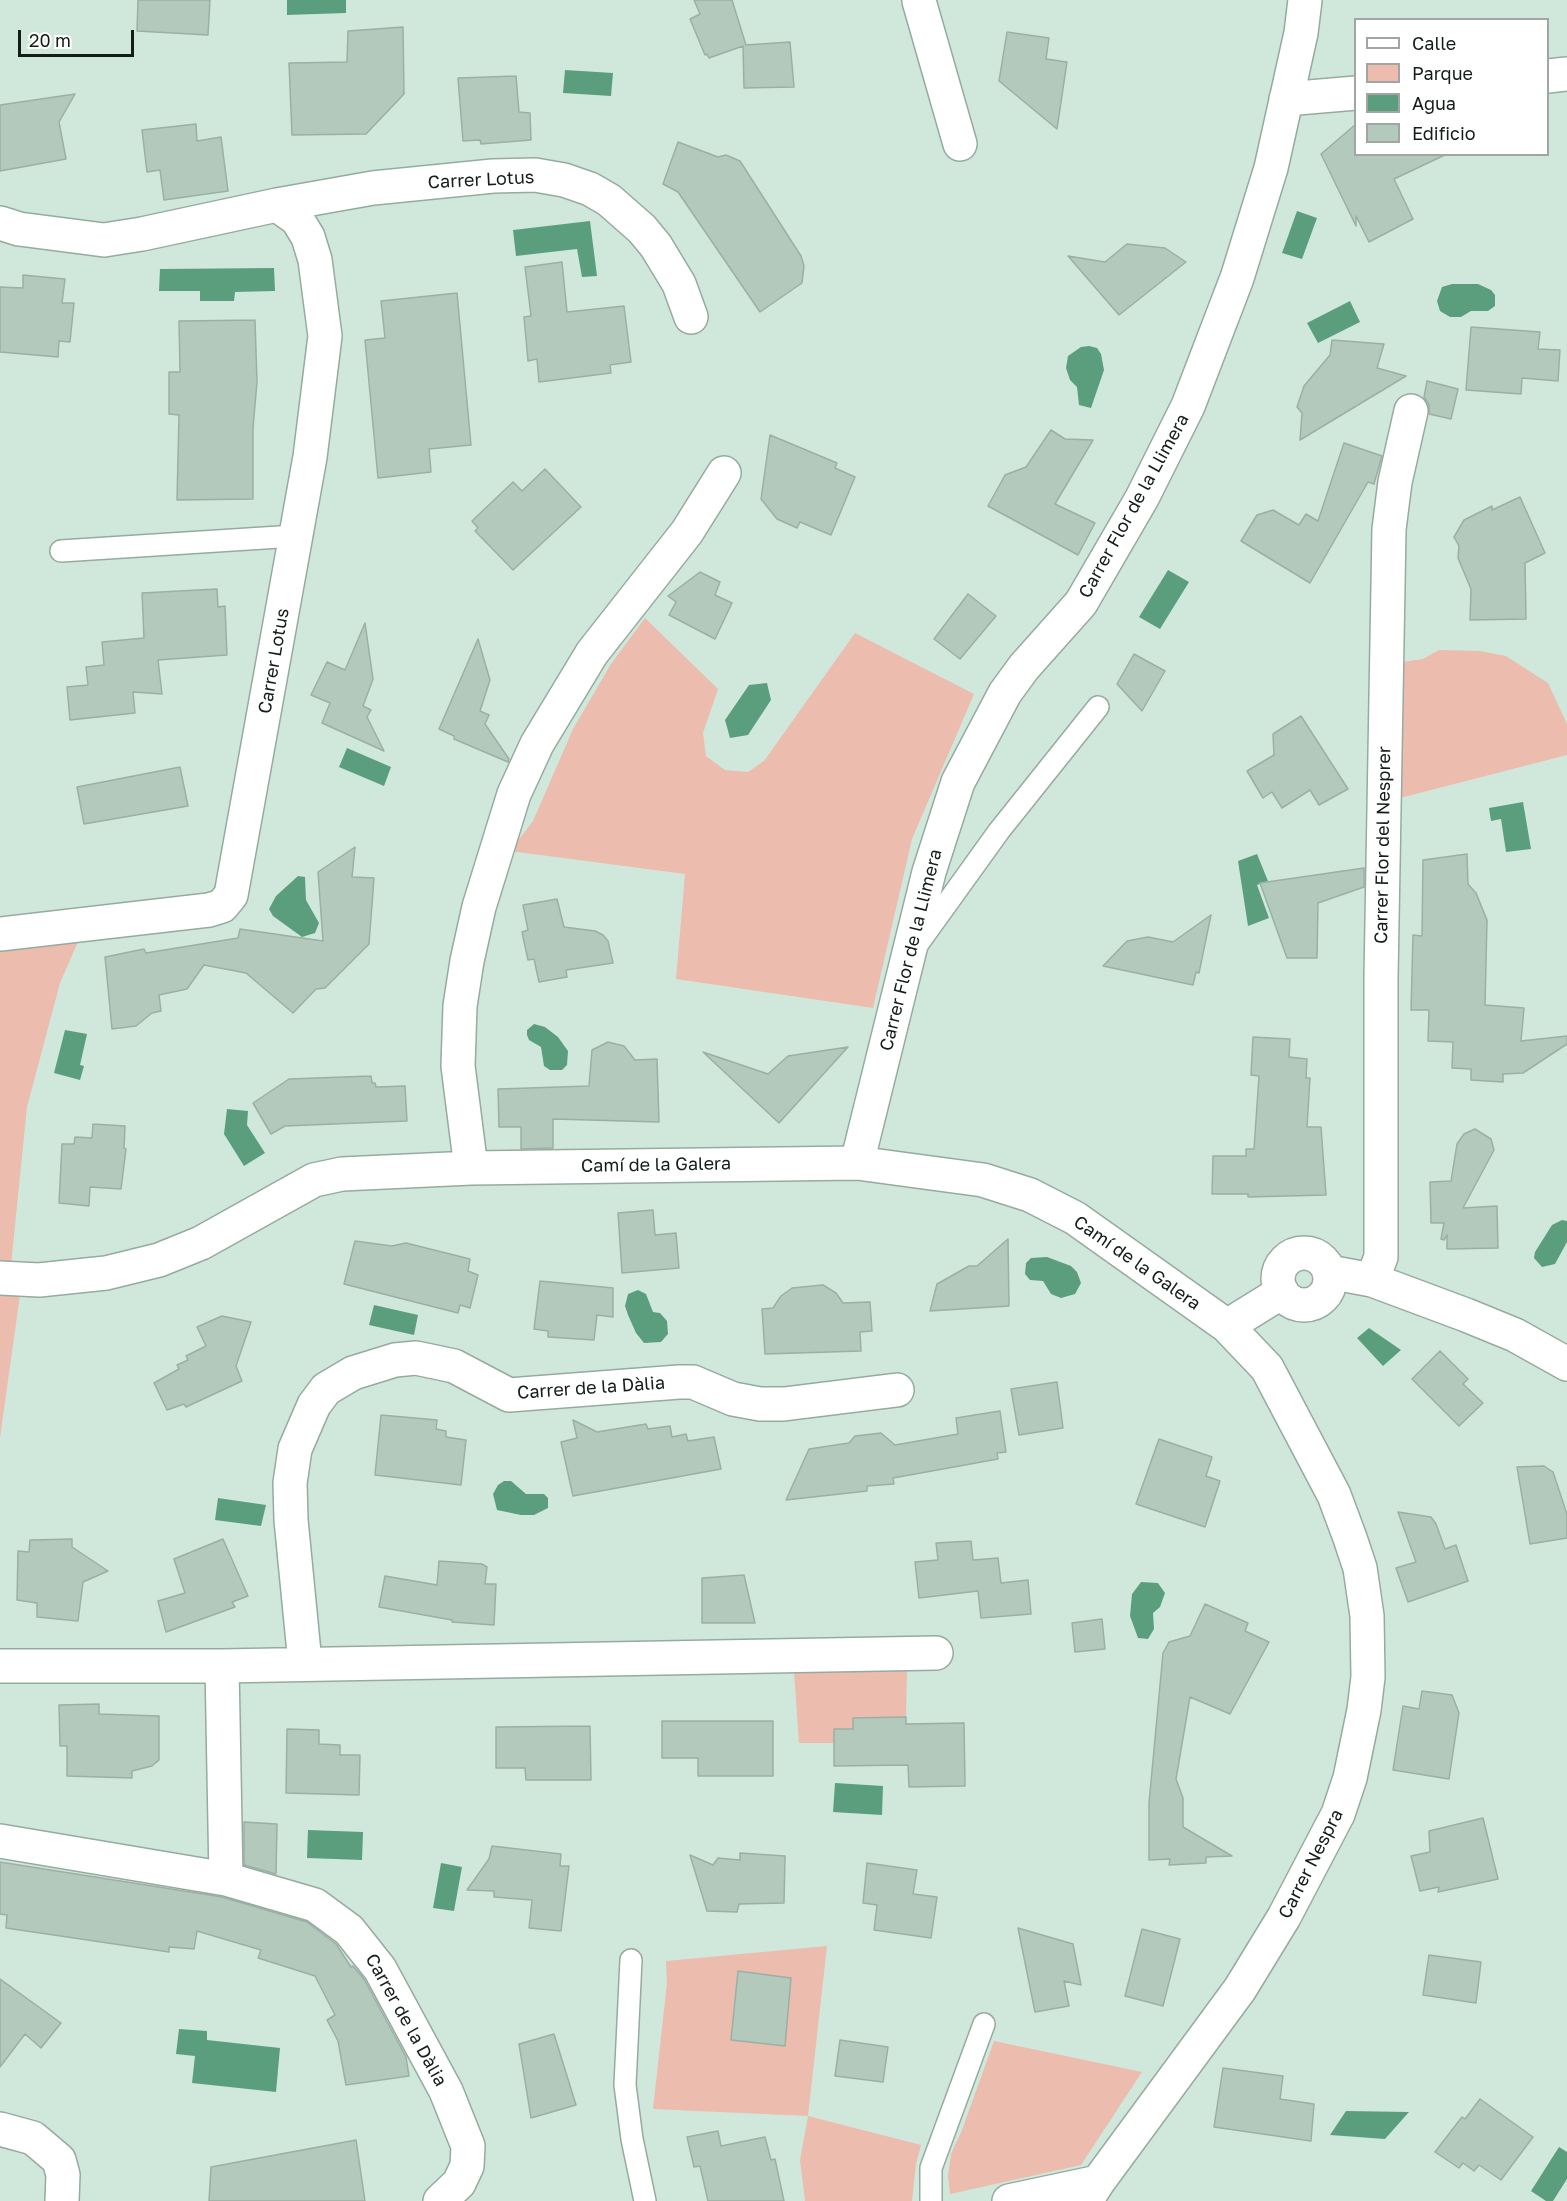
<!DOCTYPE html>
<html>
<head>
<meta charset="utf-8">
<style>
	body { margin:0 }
	#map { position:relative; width:1567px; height:2201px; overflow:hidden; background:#d0e8db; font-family:"Golos Text",sans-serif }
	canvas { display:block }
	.legend { position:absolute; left:1354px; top:18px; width:195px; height:138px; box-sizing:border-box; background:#fff; border:2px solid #a1a5a3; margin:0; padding:8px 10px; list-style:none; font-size:18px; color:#141d18 }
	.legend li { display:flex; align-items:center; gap:12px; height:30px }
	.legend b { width:30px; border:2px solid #a1a5a3 }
	.scale { position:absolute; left:18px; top:30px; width:116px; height:27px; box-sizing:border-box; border:3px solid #141d18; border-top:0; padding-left:8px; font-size:18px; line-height:21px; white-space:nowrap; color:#141d18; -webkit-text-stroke:4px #fff; paint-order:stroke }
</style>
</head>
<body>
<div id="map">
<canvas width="1567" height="2201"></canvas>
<ul class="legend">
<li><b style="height:8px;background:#fff"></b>Calle</li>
<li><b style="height:16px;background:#ecbcae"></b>Parque</li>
<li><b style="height:16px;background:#5b9e7e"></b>Agua</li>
<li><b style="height:16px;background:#b2c9bc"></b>Edificio</li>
</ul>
<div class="scale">20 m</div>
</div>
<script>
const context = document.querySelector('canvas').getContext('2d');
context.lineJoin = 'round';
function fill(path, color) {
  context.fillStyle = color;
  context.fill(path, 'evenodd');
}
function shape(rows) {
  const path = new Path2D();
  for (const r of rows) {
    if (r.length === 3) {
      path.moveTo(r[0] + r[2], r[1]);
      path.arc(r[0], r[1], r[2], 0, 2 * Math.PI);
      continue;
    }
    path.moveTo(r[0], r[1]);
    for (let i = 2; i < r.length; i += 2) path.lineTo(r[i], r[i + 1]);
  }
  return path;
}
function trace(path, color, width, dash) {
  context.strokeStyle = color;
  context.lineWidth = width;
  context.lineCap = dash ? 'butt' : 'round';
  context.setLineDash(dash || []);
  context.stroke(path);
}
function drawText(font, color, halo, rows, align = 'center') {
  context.font = font + ' "Golos Text",sans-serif';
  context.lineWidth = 4.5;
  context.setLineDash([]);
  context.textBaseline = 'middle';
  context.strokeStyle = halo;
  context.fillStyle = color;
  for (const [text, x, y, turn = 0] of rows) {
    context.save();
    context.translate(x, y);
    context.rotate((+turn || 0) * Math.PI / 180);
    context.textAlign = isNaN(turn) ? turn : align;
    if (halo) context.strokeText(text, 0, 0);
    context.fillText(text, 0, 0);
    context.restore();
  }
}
fill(shape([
	[645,618,718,689,703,733,706,756,725,770,748,772,764,761,855,633,974,694,912,839,873,1008,676,979,685,874,510,851,533,821,573,729,611,664],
	[1439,650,1480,651,1506,656,1548,683,1567,724,1567,755,1396,799,1403,662,1423,659],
	[76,938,77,944,60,983,27,1107,11,1265,0,1264,0,948],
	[0,1295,20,1295,0,1438],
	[907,1671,906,1717,853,1718,853,1729,834,1743,799,1743,794,1672],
	[827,1946,808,2116,921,2145,916,2164,912,2201,805,2201,800,2160,808,2116,653,2109,667,1983,666,1961],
	[994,2041,1142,2072,1081,2165,950,2194,948,2176,951,2154,962,2130]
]), '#ecbcae');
fill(shape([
	[287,0,346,0,346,13,287,15],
	[565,70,613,73,611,96,563,93],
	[1297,211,1317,218,1302,259,1282,253],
	[590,221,597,276,582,277,577,249,516,256,513,230],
	[274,268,275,291,235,292,234,301,200,301,200,291,159,291,160,269],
	[1452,284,1478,284,1491,290,1495,295,1495,306,1488,311,1471,311,1461,317,1450,317,1440,311,1437,301,1442,287],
	[1350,301,1360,322,1318,343,1307,323],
	[1089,346,1097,348,1101,354,1104,370,1091,408,1079,405,1077,387,1070,380,1066,368,1068,356,1081,347],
	[1168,570,1189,582,1160,629,1139,617],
	[767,683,771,700,748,735,730,738,725,720,749,685],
	[347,748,391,767,384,786,339,767],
	[1523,802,1531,849,1506,852,1501,819,1491,821,1489,808],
	[1257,854,1268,881,1257,885,1269,918,1248,926,1238,861],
	[298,876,305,877,306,900,319,923,315,933,302,937,273,916,269,909,276,896],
	[534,1024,545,1027,558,1037,568,1051,567,1065,562,1070,550,1070,544,1066,541,1047,529,1040,527,1035,527,1030],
	[65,1030,87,1034,80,1065,84,1066,80,1080,54,1073],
	[227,1109,248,1111,247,1125,265,1153,244,1166,224,1134],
	[1562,1220,1567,1221,1567,1242,1555,1264,1542,1267,1534,1258,1535,1252,1552,1225],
	[1047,1257,1071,1266,1077,1272,1081,1283,1075,1294,1061,1298,1051,1294,1043,1281,1030,1280,1025,1274,1026,1263,1031,1258],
	[638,1290,646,1294,653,1312,660,1313,667,1321,668,1334,661,1342,644,1343,636,1333,628,1315,625,1306,628,1294],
	[374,1305,418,1315,414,1335,369,1325],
	[1369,1328,1401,1350,1383,1366,1357,1338],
	[504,1481,511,1481,526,1494,544,1494,548,1498,548,1508,534,1515,521,1515,497,1510,493,1494,498,1485],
	[218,1498,266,1505,261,1526,215,1520],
	[1141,1582,1158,1583,1165,1593,1160,1607,1153,1613,1154,1629,1148,1639,1138,1638,1130,1616,1132,1594],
	[835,1783,883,1786,882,1815,833,1812],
	[308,1830,363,1832,362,1860,307,1858],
	[441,1863,462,1867,454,1911,433,1908],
	[179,2029,207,2031,207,2040,280,2048,276,2092,192,2083,195,2056,176,2054],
	[1346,2111,1409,2112,1385,2139,1330,2135],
	[1559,2147,1567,2152,1567,2179,1553,2201,1546,2201,1531,2191]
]), '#5b9e7e');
const building = shape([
	[138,0,210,0,208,35,137,31,138,0],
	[694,0,732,0,746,45,790,42,794,87,744,88,743,46,709,58,707,54,705,55,690,19,700,14,694,0],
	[403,27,404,94,366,134,292,135,289,63,347,62,348,31,403,27],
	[1007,32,1049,38,1046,59,1067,62,1057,129,999,81,1007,32],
	[516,76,519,112,530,113,531,140,481,144,480,140,463,141,458,78,516,76],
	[75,94,59,122,66,159,0,171,0,105,75,94],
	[196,124,197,141,221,137,228,191,164,200,160,170,147,172,142,130,196,124],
	[1356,124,1356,154,1447,154,1394,179,1413,219,1369,242,1356,216,1356,226,1321,154,1356,124],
	[678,142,718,157,726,155,740,161,801,256,804,266,802,283,760,312,678,192,663,184,678,142],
	[1127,244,1165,248,1186,262,1119,315,1068,256,1105,262,1127,244],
	[562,262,567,312,624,306,631,362,610,365,611,373,539,382,537,359,528,361,524,317,531,316,525,267,562,262],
	[23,275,65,279,62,303,74,303,70,342,59,341,58,357,0,352,0,287,23,288,23,275],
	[457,293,471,445,429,449,431,472,378,478,365,340,385,338,381,301,457,293],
	[255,320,257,382,253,428,253,499,177,500,179,415,169,414,169,372,180,372,179,321,255,320],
	[1471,327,1540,332,1538,349,1560,350,1558,381,1522,378,1521,394,1466,390,1471,327],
	[1332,340,1384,344,1377,368,1406,376,1300,440,1302,413,1297,407,1304,386,1330,355,1332,340],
	[1427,381,1458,389,1451,419,1429,414,1429,405,1424,397,1427,381],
	[1051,430,1065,439,1093,440,1055,504,1095,523,1078,555,988,506,1005,475,1026,467,1051,430],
	[770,435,837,463,835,468,855,477,831,535,800,522,797,528,777,519,761,499,770,435],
	[1344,443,1382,456,1374,484,1368,482,1310,583,1241,541,1257,515,1273,510,1299,525,1306,514,1318,521,1344,443],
	[545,469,581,507,513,570,475,531,478,528,472,521,513,482,522,491,545,469],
	[1520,497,1545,553,1525,563,1526,619,1470,620,1471,589,1458,558,1459,546,1454,537,1464,520,1492,506,1492,510,1520,497],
	[700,572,720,582,715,595,732,603,715,639,669,615,676,602,668,596,700,572],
	[217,589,218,607,225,606,227,655,158,660,162,694,133,692,135,713,70,720,67,687,88,685,86,667,104,665,102,642,144,638,142,593,217,589],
	[968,594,996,616,960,659,934,639,968,594],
	[365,623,373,679,363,706,371,710,367,717,384,751,322,723,330,703,311,695,327,662,345,670,365,623],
	[478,639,490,680,480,711,489,715,485,724,509,759,508,762,454,739,454,736,439,729,478,639],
	[1134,654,1165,671,1142,711,1117,684,1134,654],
	[1301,716,1348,789,1319,805,1310,790,1282,808,1272,792,1263,798,1247,771,1274,755,1273,734,1301,716],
	[180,767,188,806,84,824,77,787,180,767],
	[355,847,352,877,374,878,369,944,325,988,316,989,293,1013,246,973,204,965,187,989,159,995,161,1011,152,1013,136,1026,112,1029,105,957,144,949,146,953,238,938,240,929,323,941,318,872,355,847],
	[1467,854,1468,884,1476,893,1487,920,1485,1005,1524,1008,1521,1041,1567,1036,1567,1044,1523,1073,1503,1074,1503,1082,1471,1080,1471,1069,1452,1068,1453,1042,1428,1041,1429,1010,1411,1010,1413,935,1422,936,1423,860,1467,854],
	[1364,868,1364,887,1318,903,1317,958,1287,958,1260,883,1364,868],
	[557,899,564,927,595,931,603,935,608,941,613,963,566,970,567,977,539,982,534,959,528,960,522,932,528,930,523,905,557,899],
	[1211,915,1199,973,1196,972,1193,985,1103,966,1127,941,1148,937,1173,942,1211,915],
	[1253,1037,1290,1039,1289,1057,1307,1059,1306,1078,1310,1078,1307,1127,1321,1127,1326,1195,1248,1197,1248,1194,1212,1194,1213,1156,1246,1156,1246,1149,1254,1149,1259,1076,1251,1075,1253,1037],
	[608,1042,624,1046,635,1060,657,1059,659,1122,553,1119,553,1148,521,1149,521,1127,499,1127,498,1089,589,1086,592,1050,608,1042],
	[848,1047,779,1123,703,1052,768,1074,788,1056,848,1047],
	[371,1076,372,1083,375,1083,376,1087,405,1086,407,1121,285,1126,271,1134,253,1103,289,1079,371,1076],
	[93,1124,125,1126,124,1148,126,1149,121,1189,90,1187,89,1206,59,1203,62,1144,74,1144,75,1137,92,1138,93,1124],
	[1475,1129,1491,1139,1494,1150,1463,1208,1497,1206,1498,1248,1447,1249,1447,1235,1444,1240,1441,1239,1444,1223,1431,1223,1430,1182,1451,1181,1457,1144,1464,1134,1475,1129],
	[653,1210,655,1235,676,1233,679,1268,622,1273,618,1213,653,1210],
	[1008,1239,1009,1306,930,1311,937,1284,969,1266,977,1266,1008,1239],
	[355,1241,392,1246,406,1243,470,1259,468,1271,478,1275,470,1308,460,1305,458,1313,344,1284,355,1241],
	[540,1281,613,1288,613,1317,597,1315,594,1340,548,1337,548,1331,534,1329,540,1281],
	[823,1285,836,1293,843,1303,870,1302,872,1331,860,1332,861,1351,765,1354,762,1309,773,1308,781,1296,792,1288,823,1285],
	[222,1316,251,1322,236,1366,242,1381,186,1407,184,1404,167,1410,154,1383,179,1369,177,1365,188,1360,186,1356,206,1346,197,1327,222,1316],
	[1440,1351,1468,1379,1463,1384,1483,1403,1459,1426,1412,1379,1440,1351],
	[1057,1382,1063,1428,1019,1435,1011,1389,1057,1382],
	[1000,1411,1006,1452,997,1453,998,1459,893,1478,894,1484,867,1486,867,1491,786,1500,809,1449,849,1443,855,1436,881,1433,895,1445,958,1434,956,1418,1000,1411],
	[381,1415,437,1420,436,1429,446,1431,446,1437,466,1440,461,1485,375,1475,381,1415],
	[573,1420,597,1432,646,1424,648,1429,670,1426,672,1437,686,1434,688,1441,714,1437,721,1469,573,1496,561,1442,577,1438,573,1420],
	[1159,1439,1212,1457,1206,1476,1220,1481,1205,1527,1136,1504,1159,1439],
	[1544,1466,1553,1472,1567,1514,1567,1538,1530,1544,1517,1467,1544,1466],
	[1398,1512,1431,1517,1436,1524,1445,1549,1456,1545,1468,1581,1408,1602,1396,1568,1416,1562,1398,1512],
	[72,1539,72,1547,108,1571,83,1582,78,1621,37,1617,37,1603,17,1600,18,1551,29,1552,30,1540,72,1539],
	[223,1539,248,1596,232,1602,235,1607,166,1632,158,1601,185,1593,174,1559,223,1539],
	[971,1541,973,1560,998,1558,1001,1583,1028,1580,1031,1614,981,1618,978,1591,919,1598,915,1562,938,1560,936,1543,971,1541],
	[439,1561,482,1564,487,1567,485,1584,496,1584,494,1625,452,1622,452,1620,379,1607,385,1576,437,1585,439,1561],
	[744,1575,755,1623,702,1623,702,1578,744,1575],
	[1205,1604,1248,1623,1245,1631,1269,1642,1230,1714,1190,1697,1176,1779,1183,1798,1183,1827,1232,1856,1206,1857,1206,1863,1169,1865,1170,1859,1149,1860,1149,1803,1163,1653,1169,1642,1190,1636,1205,1604],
	[1102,1619,1105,1649,1075,1652,1072,1623,1102,1619],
	[1422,1691,1452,1695,1459,1713,1449,1779,1393,1770,1403,1706,1419,1709,1422,1691],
	[99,1704,99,1714,159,1716,159,1760,152,1766,132,1771,132,1778,67,1776,67,1746,60,1746,59,1705,99,1704],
	[906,1717,906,1724,964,1723,965,1786,909,1787,908,1765,834,1766,834,1729,853,1729,853,1718,906,1717],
	[662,1721,773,1721,773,1776,698,1776,698,1758,662,1758,662,1721],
	[590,1726,591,1780,526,1780,525,1768,496,1768,496,1727,590,1726],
	[287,1729,319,1730,319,1744,340,1745,340,1755,360,1755,359,1795,286,1793,287,1729],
	[1483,1818,1498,1879,1438,1892,1439,1887,1420,1891,1411,1856,1430,1852,1429,1831,1483,1818],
	[244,1822,277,1824,276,1874,244,1865,244,1822],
	[492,1846,561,1854,560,1866,569,1866,561,1931,529,1928,532,1900,494,1897,494,1891,467,1890,489,1859,492,1846],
	[740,1853,785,1856,784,1903,739,1904,737,1912,707,1911,690,1855,713,1865,718,1858,740,1860,740,1853],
	[0,1862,222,1897,307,1922,336,1944,351,1967,353,1966,364,1979,406,2057,409,2076,346,2085,338,2041,327,2020,335,2015,315,1976,258,1958,261,1950,197,1931,194,1949,169,1947,169,1952,6,1928,7,1915,0,1914,0,1862],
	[867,1863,917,1870,913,1894,937,1897,931,1938,874,1930,877,1905,863,1903,867,1863],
	[1018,1928,1073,1944,1081,1985,1064,1981,1069,2006,1035,2012,1018,1928],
	[1142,1929,1180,1939,1163,2006,1125,1996,1142,1929],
	[1429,1955,1481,1962,1476,2003,1423,1995,1429,1955],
	[738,1971,791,1978,785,2046,731,2040,738,1971],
	[0,1979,61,2023,41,2048,25,2034,0,2067,0,1979],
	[554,2034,576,2105,531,2118,519,2044,554,2034],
	[840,2040,888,2047,883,2082,835,2076,840,2040],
	[1223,2068,1283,2076,1280,2099,1314,2104,1311,2141,1214,2127,1223,2068],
	[1480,2099,1533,2137,1501,2180,1479,2165,1474,2171,1463,2163,1459,2168,1435,2152,1462,2117,1465,2119,1480,2099],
	[718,2131,721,2146,765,2137,771,2160,775,2159,784,2201,708,2201,700,2166,694,2167,687,2137,718,2131],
	[356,2140,365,2201,209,2201,211,2167,356,2140]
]);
fill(building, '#b2c9bc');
trace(building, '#9ab0a4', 1.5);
const lane = shape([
	[61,551,295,536],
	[917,945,999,831,1098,707],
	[631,1960,625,2085,632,2139,645,2201],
	[931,2201,931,2168,984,2024]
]);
const street = shape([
	[919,1,960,144],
	[1548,76,1567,74],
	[1286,99,1356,93],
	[277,205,373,188,493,176,535,175,564,180,590,189,609,200,642,229,656,246,679,284,691,317],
	[0,223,19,229,104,240,142,234,277,205,297,219,308,237,315,260,325,336,310,457,231,895,222,906,209,910,0,934],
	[857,1163,929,872,958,782,1005,693,1024,667,1081,603,1142,498,1188,406,1237,278,1271,168,1301,33,1305,0],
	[471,1168,458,1066,460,1006,467,961,479,907,514,794,537,744,592,653,687,532,724,473],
	[1304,1279,26],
	[1329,1272,1372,1280,1466,1315,1515,1335,1567,1364],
	[0,1278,39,1280,106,1273,159,1260,201,1243,314,1180,342,1174,471,1168,857,1163,983,1180,1030,1195,1075,1218,1227,1326,1267,1368,1334,1495,1350,1538,1360,1568,1367,1616,1368,1677,1364,1710,1350,1778,1338,1814,1284,1917,1240,1989,1098,2182,1086,2201],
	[1372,1280,1381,1257,1381,977,1389,529,1395,482,1411,411],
	[1227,1326,1282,1292],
	[305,1663,291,1520,290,1483,295,1449,314,1405,326,1389,353,1373,395,1360,416,1358,454,1366,509,1395,679,1382,693,1382,733,1399,760,1404,784,1404,897,1390],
	[0,1666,222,1666,936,1653],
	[222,1666,226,1879,315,1905,349,1930,380,1969,446,2091,468,2146,467,2166,459,2183,440,2201],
	[0,1841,226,1879],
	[0,2129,33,2138,59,2160,63,2175,62,2201],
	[1009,2201,1098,2182]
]);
trace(lane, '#95ab9f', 24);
trace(street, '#95ab9f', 36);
trace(lane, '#fff', 21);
trace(street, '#fff', 33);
drawText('18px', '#141d18', '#fff', [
	["Carrer Lotus",481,180,-3],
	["Carrer Flor de la Llimera",1134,506,-61],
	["Carrer Lotus",274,661,-80],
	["Carrer Flor del Nesprer",1383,845,-89],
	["Carrer Flor de la Llimera",911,950,-76],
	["Camí de la Galera",656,1165,-1],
	["Camí de la Galera",1137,1263,35],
	["Carrer de la Dàlia",591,1388,-4],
	["Carrer Nespra",1311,1864,-63],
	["Carrer de la Dàlia",406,2020,61]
]);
</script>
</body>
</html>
